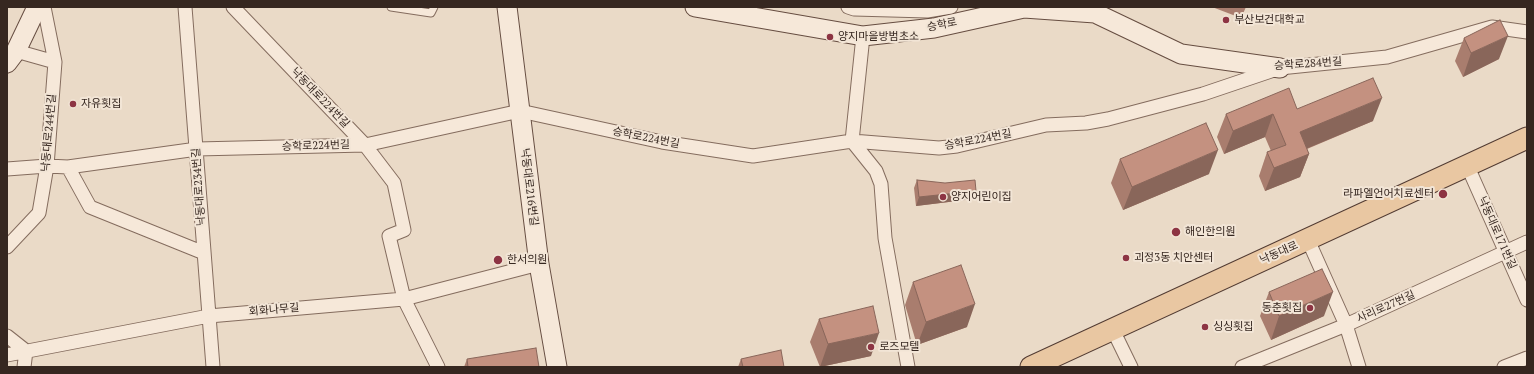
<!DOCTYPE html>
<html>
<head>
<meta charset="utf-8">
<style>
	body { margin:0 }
	#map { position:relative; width:1534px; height:374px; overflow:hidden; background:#eadac7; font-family:"PT Serif",serif }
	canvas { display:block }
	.frame { position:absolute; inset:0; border:8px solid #362720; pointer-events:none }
</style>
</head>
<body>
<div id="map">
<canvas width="1534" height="374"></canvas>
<div class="frame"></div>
</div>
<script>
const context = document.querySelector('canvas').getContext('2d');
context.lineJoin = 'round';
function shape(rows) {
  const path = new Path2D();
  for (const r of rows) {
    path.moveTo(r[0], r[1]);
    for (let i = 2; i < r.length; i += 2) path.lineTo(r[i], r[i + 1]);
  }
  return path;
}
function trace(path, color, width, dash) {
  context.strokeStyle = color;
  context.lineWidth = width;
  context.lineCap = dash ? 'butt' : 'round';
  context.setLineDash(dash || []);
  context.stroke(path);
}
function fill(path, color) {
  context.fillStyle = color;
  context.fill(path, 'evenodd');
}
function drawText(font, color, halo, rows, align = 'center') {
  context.font = font + ' "PT Serif","Noto Sans KR",serif';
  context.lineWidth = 4;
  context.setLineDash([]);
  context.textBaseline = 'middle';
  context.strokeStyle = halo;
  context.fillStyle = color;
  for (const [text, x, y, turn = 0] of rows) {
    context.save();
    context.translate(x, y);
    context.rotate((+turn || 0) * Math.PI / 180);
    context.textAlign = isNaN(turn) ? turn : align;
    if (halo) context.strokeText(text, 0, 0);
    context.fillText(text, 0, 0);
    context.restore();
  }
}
const lane = shape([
	[391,7,431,13,434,7]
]);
const street = shape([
	[185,7,213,367],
	[233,7,365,145,394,183,404,230,389,236,404,299,438,367],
	[848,7,854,9,927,11,951,7],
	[863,36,852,141,876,171,881,184,885,238,908,367],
	[16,51,55,62],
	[1467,165,1527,300],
	[68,167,90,207,204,253],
	[7,169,47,166,68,167,197,149,365,145,520,111,662,142,753,156,852,141,939,148,957,146,1046,125,1086,123,1108,119,1203,94,1280,68,1387,57,1492,27,1527,32],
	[1308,240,1346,325,1359,367],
	[7,247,39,213,47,166,55,62,44,7],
	[1112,328,1131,367],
	[7,336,26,351,24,367],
	[7,355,209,316,404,299,539,264],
	[1242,367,1346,325,1527,242],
	[1504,367,1527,358]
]);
const secondary = shape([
	[507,7,539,264,557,367],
	[695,7,863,36,934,28,1024,8,1095,13,1181,54,1280,68],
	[7,63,16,51,37,7]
]);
const primary = shape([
	[1031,367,1527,138]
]);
trace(lane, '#846c5e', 9);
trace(street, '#846c5e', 15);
trace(secondary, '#664d41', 21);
trace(primary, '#523b32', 23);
trace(lane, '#f6e8d9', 7);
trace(street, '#f6e8d9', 13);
trace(secondary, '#f6e8d9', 19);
trace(primary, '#e9c7a2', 21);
fill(shape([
	[1212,7,1246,7,1241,18],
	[1464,38,1499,59,1463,77,1455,61],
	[1297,109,1373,121,1307,149,1309,154,1300,177,1265,191,1259,176,1267,152,1271,151,1265,137,1224,154,1217,137,1226,114],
	[1120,159,1209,174,1123,210,1111,183],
	[917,180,976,191,973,199,916,206,914,188],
	[913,282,967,327,917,345,905,305],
	[1269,292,1324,316,1271,340,1260,316],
	[819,319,871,356,820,367,810,342],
	[467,359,539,367,464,367],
	[741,359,784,367,738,367]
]), '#a97d6e');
fill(shape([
	[1508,36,1499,59,1463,77,1471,53],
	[1382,98,1373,121,1291,155,1300,132],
	[1273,114,1265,137,1224,154,1233,131],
	[1218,150,1209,174,1123,210,1132,187],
	[1309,154,1300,177,1265,191,1274,168],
	[976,191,973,199,916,206,919,197],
	[1333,292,1324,316,1271,340,1279,316],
	[975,304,967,327,917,345,926,322],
	[879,333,871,356,820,367,828,344]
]), '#89665a');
const building = shape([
	[1500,20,1508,36,1471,53,1464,38,1500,20],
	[1373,78,1382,98,1300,132,1309,154,1274,168,1267,152,1286,145,1273,114,1233,131,1226,114,1289,88,1297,109,1373,78],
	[1206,123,1218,150,1132,187,1120,159,1206,123],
	[917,180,945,183,975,180,976,191,919,197,917,180],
	[961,265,975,304,926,322,913,282,961,265],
	[1322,269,1333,292,1279,316,1269,292,1322,269],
	[873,306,879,333,828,344,819,319,873,306],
	[536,348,539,367,468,367,467,359,536,348],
	[781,350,784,367,743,367,741,359,781,350]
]);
fill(building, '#c49180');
trace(building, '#89665a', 1);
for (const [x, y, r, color] of [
	[1226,20,4,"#8d3443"],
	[830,37,4,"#8d3443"],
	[73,104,4,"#8d3443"],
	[1443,194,5,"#8d3443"],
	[943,197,4,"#8d3443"],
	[1176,232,5,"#8d3443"],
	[1126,258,4,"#8d3443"],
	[498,260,5,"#8d3443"],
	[1310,308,4,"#8d3443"],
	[1205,327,4,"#8d3443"],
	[871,347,4,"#8d3443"]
]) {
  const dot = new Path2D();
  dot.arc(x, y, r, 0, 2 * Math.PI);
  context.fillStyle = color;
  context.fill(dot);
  trace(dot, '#f2e5d6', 1.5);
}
drawText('11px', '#362720', '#f2e5d6', [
	["부산보건대학교",1234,20],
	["양지마을방범초소",838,37],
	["자유횟집",81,104],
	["라파엘언어치료센터",1434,194,"right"],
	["양지어린이집",951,197],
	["해인한의원",1185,232],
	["괴정3동 치안센터",1134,258],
	["한서의원",507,260],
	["동춘횟집",1302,308,"right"],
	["싱싱횟집",1213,327],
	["로즈모텔",879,347]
], 'left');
drawText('11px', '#362720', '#f2e5d6', [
	["승학로",942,25,-11],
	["승학로284번길",1308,64,-4],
	["낙동대로224번길",320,98,46],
	["낙동대로244번길",49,133,-85],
	["승학로224번길",646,138,11],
	["승학로224번길",978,140,-11],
	["승학로224번길",316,146,-2],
	["낙동대로234번길",199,187,-94],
	["낙동대로216번길",529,187,83],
	["낙동대로171번길",1497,233,66],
	["낙동대로",1279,253,-24],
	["사리로27번길",1386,307,-24],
	["회화나무길",274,310,-5]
]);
</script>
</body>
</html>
